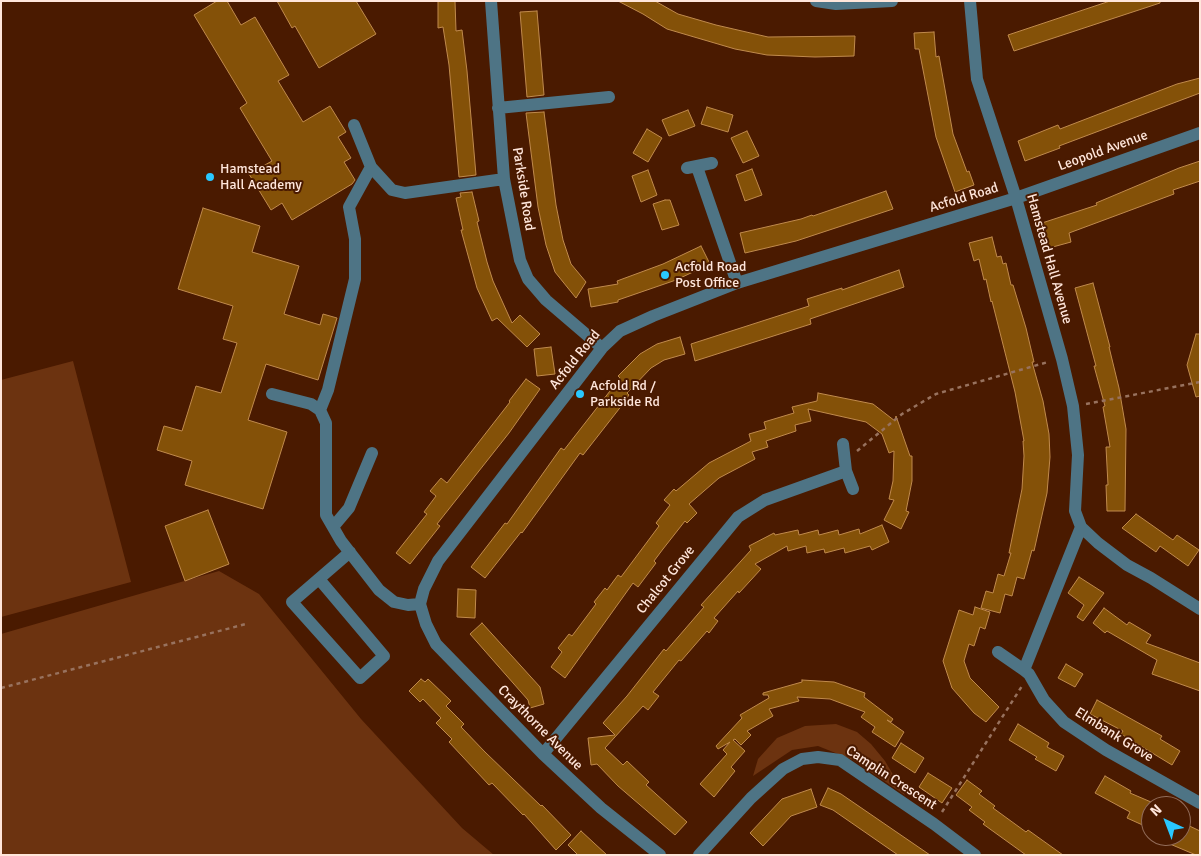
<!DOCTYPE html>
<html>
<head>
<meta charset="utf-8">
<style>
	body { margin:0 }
	#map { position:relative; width:1201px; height:856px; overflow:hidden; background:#4a1a00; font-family:Signika,sans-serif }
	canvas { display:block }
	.frame { position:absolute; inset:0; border:2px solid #ffe6db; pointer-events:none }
	.north { position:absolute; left:1141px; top:796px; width:50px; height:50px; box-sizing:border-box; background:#4a1a00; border:1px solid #926c58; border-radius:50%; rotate:317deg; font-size:14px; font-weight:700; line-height:20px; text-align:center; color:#ffe6db }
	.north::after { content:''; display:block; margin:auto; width:18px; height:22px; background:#29c8ff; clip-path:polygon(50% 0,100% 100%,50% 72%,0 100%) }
</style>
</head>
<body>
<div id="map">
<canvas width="1201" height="856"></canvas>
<div class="frame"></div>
<div class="north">N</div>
</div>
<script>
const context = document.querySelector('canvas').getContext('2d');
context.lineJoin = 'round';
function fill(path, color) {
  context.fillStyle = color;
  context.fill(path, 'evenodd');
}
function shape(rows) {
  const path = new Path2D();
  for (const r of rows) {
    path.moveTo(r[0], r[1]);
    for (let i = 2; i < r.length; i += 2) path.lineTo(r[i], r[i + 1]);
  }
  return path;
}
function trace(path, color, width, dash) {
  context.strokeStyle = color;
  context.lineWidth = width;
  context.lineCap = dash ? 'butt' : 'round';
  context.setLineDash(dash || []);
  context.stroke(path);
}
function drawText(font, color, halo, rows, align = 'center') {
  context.font = font + ' Signika,sans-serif';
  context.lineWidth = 4;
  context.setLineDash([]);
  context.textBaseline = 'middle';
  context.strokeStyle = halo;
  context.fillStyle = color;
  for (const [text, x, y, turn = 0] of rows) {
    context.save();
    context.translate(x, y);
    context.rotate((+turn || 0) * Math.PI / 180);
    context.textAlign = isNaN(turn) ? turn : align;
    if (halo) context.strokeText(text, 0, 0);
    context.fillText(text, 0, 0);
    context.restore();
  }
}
fill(shape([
	[73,361,131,582,1,617,1,380],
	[219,571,259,594,361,719,462,828,494,855,1,855,1,634],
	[836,724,857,732,871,744,885,761,905,795,853,760,818,746,792,750,753,776,758,759,777,738,805,726]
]), '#6c3310');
const building = shape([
	[217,1,227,1,241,25,255,17,289,75,278,81,303,122,330,106,346,132,338,137,351,158,344,162,355,180,352,184,292,220,282,203,271,210,249,174,272,161,240,108,247,103,194,15,217,1],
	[277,1,356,1,376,34,319,68,295,26,292,28,277,1],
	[438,1,455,1,456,31,462,30,467,71,476,175,459,177,449,65,443,27,438,28,438,1],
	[618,1,655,1,678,14,716,25,768,37,855,36,854,56,815,57,767,55,735,49,667,29,643,14,618,1],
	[1110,1,1160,1,1160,3,1014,51,1008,35,1110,1],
	[537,11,544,95,527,97,520,12,537,11],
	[934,32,936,57,939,56,953,134,967,172,969,171,974,185,955,192,936,137,919,49,915,49,914,33,934,32],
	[1200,78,1200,93,1059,146,1060,148,1025,161,1018,141,1058,125,1060,129,1177,84,1200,78],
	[707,107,733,115,728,132,701,124,707,107],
	[688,110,695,126,669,136,662,120,688,110],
	[544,112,556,205,563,240,571,264,586,282,576,298,555,272,546,245,538,207,526,113,544,112],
	[647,129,662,138,648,162,633,153,647,129],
	[747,131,759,156,743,163,731,138,747,131],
	[1200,161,1200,181,1173,190,1174,194,1069,233,1071,242,1049,248,1042,223,1097,205,1096,203,1179,168,1200,161],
	[752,169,762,195,745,201,736,175,752,169],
	[648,170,657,195,641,202,632,176,648,170],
	[886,191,893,209,796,241,745,253,740,233,801,219,812,215,813,216,886,191],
	[472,192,479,221,477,222,487,262,493,281,512,323,520,315,540,334,527,347,497,318,492,321,477,288,461,230,463,230,456,198,461,197,460,193,472,192],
	[665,200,670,200,679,225,662,230,653,204,665,200],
	[203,208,260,226,252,252,299,266,284,314,320,325,323,314,337,318,318,380,266,364,248,420,287,432,263,509,185,485,192,461,157,450,164,426,182,431,196,386,221,393,237,343,223,339,233,306,178,289,203,208],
	[992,237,997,257,1001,256,1003,264,1006,263,1011,285,1013,285,1026,328,1034,362,1032,362,1043,401,1049,434,1050,457,1047,493,1034,551,1032,550,1024,579,1017,577,1012,596,1005,594,1000,613,981,608,986,591,993,593,998,574,1004,576,1011,553,1009,553,1022,489,1024,456,1023,441,1024,441,1015,392,992,301,991,302,986,279,984,280,979,259,974,261,969,243,992,237],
	[701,246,710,264,676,280,618,300,618,302,591,307,588,289,618,284,617,281,663,264,701,246],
	[899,270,904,287,810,319,811,324,695,361,691,344,809,306,807,299,842,288,842,290,899,270],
	[1093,283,1110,347,1109,347,1119,388,1126,429,1125,511,1107,511,1106,485,1108,485,1106,447,1110,447,1103,407,1105,406,1094,366,1096,366,1075,288,1093,283],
	[1196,334,1200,334,1200,396,1196,397,1187,365,1196,334],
	[680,337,685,354,664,360,651,368,627,393,629,395,619,409,583,455,580,453,522,533,521,532,485,578,471,567,505,523,507,524,561,448,564,450,603,400,620,378,618,376,640,354,657,344,680,337],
	[551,347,555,374,537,376,534,349,551,347],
	[526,379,540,389,509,433,437,524,440,526,410,564,396,553,427,514,424,512,436,496,430,491,441,478,447,483,510,402,509,401,526,379],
	[818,393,873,404,895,421,896,416,910,456,912,456,912,481,906,511,909,512,901,529,884,520,894,500,889,499,893,481,894,451,889,453,882,434,866,422,808,409,811,421,795,425,796,431,766,441,768,447,752,452,755,459,719,478,689,504,697,513,687,523,685,521,663,549,654,561,656,563,638,587,633,583,565,678,551,667,562,652,558,648,569,634,572,636,596,604,594,602,605,588,607,590,618,575,621,577,659,526,656,523,670,505,664,500,674,489,676,491,709,463,751,441,749,434,766,429,764,422,794,413,792,407,817,401,818,393],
	[208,510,229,564,185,581,165,526,208,510],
	[1136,514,1173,540,1177,535,1199,550,1188,566,1160,546,1156,552,1122,528,1136,514],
	[882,525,889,542,872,550,870,546,845,553,844,548,825,553,824,549,807,553,806,546,788,551,787,546,755,564,761,569,739,593,738,591,714,618,718,621,709,633,707,631,681,661,679,660,653,692,659,696,648,710,643,706,605,748,623,765,627,761,649,782,646,785,687,822,675,835,618,786,597,764,591,765,588,738,615,735,603,723,627,696,664,649,666,651,679,636,704,607,701,605,751,550,749,546,774,533,775,535,798,530,799,535,818,530,819,535,838,530,839,535,859,529,860,534,882,525],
	[1079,577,1104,593,1083,621,1077,617,1084,605,1068,593,1079,577],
	[458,589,476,590,475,618,457,617,458,589],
	[975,607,990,612,985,629,980,627,974,646,969,644,964,661,970,678,999,707,986,722,974,713,952,688,943,661,959,610,973,615,975,607],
	[1104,608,1127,625,1129,622,1151,635,1146,643,1200,663,1200,691,1152,674,1157,660,1107,631,1105,633,1093,623,1104,608],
	[482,623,540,687,544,704,530,708,528,700,470,634,482,623],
	[1066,664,1083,674,1075,687,1058,678,1066,664],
	[421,679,425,682,428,679,451,701,446,706,464,724,461,727,485,752,541,806,542,805,571,835,556,850,524,814,523,815,492,783,489,785,449,742,452,739,436,723,441,718,423,699,420,702,409,691,421,679],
	[802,680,834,682,865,693,864,697,893,719,891,722,887,720,904,732,895,747,872,732,875,727,861,717,865,712,830,699,797,697,799,701,769,709,773,716,747,731,751,735,741,745,735,739,733,740,745,751,731,767,735,771,714,797,700,784,727,754,723,750,730,742,718,749,716,746,742,718,740,715,769,698,768,695,763,695,763,693,802,682,802,680],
	[1097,700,1162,736,1160,739,1180,751,1172,765,1121,734,1123,731,1090,714,1097,700],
	[1018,724,1049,743,1047,747,1064,756,1056,771,1035,759,1037,757,1009,740,1018,724],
	[901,743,924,758,915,773,892,758,901,743],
	[928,773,952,788,942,803,919,787,928,773],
	[1105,776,1131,791,1130,793,1151,802,1151,817,1147,827,1127,818,1130,812,1095,793,1105,776],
	[967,780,982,791,979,794,995,806,993,808,1026,832,1028,830,1063,855,1026,855,983,824,985,822,969,810,972,807,956,795,967,780],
	[828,788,841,794,930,855,898,855,833,810,820,805,828,788],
	[811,789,817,807,791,816,763,846,750,833,782,799,811,789],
	[1181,822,1200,831,1200,855,1196,855,1151,836,1181,836,1181,822],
	[581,831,607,855,578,855,568,845,581,831]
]);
fill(building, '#845108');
trace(building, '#c08a4c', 1);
trace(shape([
	[1086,404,1200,382],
	[857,451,902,414,936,394,1048,362],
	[1,688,246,624],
	[942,812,1022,686]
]), '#98725e', 2.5, [4, 4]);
trace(shape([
	[491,1,504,179,520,260,528,279,546,300,602,348],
	[816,1,836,4,892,1],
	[970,1,977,79,1016,198,1062,359,1073,406,1078,455,1075,511,1081,527,1098,543,1127,565,1151,578,1200,609],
	[498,108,609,97],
	[354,125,371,167,392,190,405,193,504,179],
	[697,167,737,283],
	[687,168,712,163],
	[272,394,311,404,320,410,326,423,326,515,341,541,379,590,394,602,408,605,420,604],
	[320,410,328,390,355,279,355,239,349,207,371,167],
	[843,444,846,471,853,489],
	[333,527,349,508,372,453],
	[1081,527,1024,670,1029,674,1044,700,1064,722,1106,750,1200,803],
	[319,579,384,656,360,678,292,602,350,552],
	[998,652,1024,670],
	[543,754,738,517,765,500,846,471],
	[660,855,601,808,543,754,436,644,426,624,420,604,424,589,438,561,602,348,620,331,653,316,737,283,1016,198,1200,133],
	[699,855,751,798,783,769,802,759,818,757,840,760,934,824,975,855]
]), '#4e7485', 12);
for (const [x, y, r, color] of [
	[210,177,5,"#29c8ff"],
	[665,275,5,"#29c8ff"],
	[580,394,5,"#29c8ff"]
]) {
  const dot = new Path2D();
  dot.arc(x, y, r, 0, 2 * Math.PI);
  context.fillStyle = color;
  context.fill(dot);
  trace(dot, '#4a1a00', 2);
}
drawText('14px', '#ffe6db', '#4a1a00', [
	["Leopold Avenue",1103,151,-20],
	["Parkside Road",523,189,81],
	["Acfold Road",964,198,-17],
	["Hamstead Hall Avenue",1049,259,74],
	["Acfold Road",575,360,-51],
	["Chalcot Grove",666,580,-51],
	["Craythorne Avenue",540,728,45],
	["Elmbank Grove",1114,735,32],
	["Camplin Crescent",891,778,33]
]);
drawText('14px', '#ffe6db', '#4a1a00', [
	["Hamstead",220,169],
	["Hall Academy",220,185],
	["Acfold Road",675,267],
	["Post Office",675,283],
	["Acfold Rd /",590,386],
	["Parkside Rd",590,402]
], 'left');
</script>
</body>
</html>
